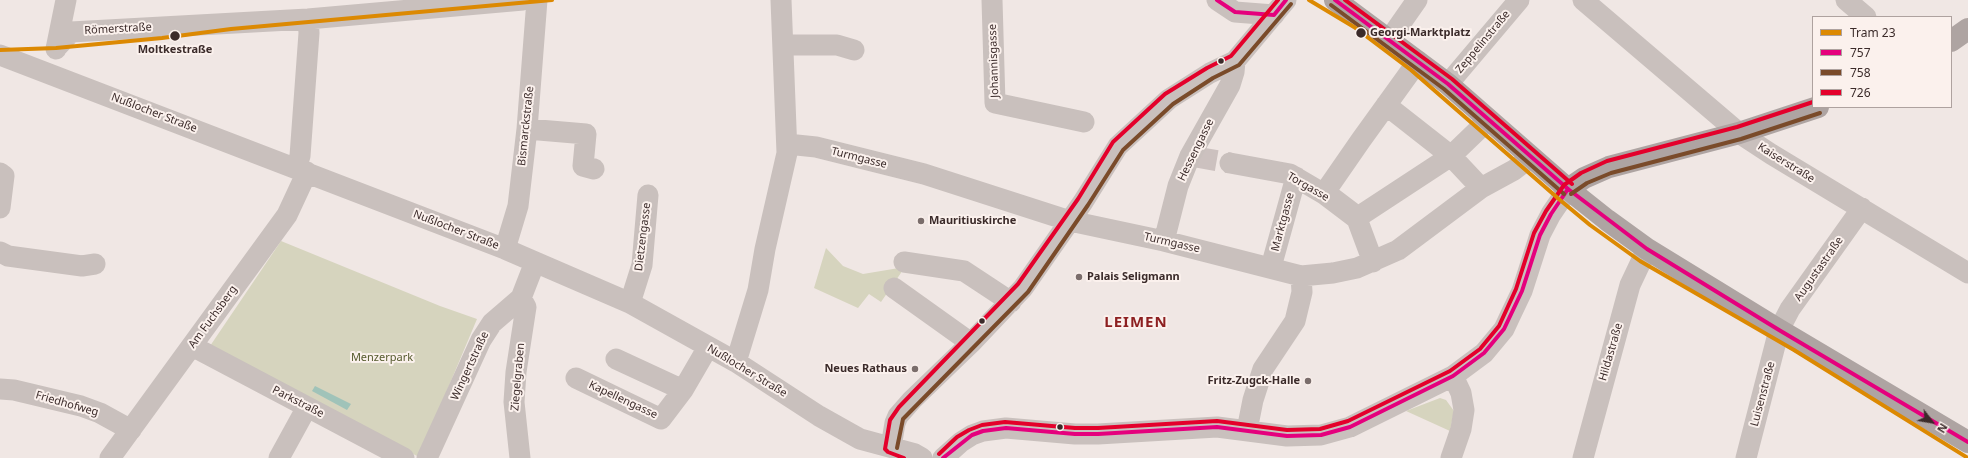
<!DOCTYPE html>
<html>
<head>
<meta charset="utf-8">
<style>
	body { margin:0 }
	#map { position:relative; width:1968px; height:458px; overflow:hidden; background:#f0e7e4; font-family:"Noto Sans",sans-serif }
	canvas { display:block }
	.legend { position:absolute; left:1812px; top:16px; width:140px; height:92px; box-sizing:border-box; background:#fbf1ed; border:1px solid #aea29f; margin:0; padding:5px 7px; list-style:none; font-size:12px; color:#3b2b2a }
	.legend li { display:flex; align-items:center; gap:8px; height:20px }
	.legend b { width:20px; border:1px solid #aea29f }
	.north { position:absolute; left:1912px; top:402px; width:40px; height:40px; -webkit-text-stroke:3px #fbf1ed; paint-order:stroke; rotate:121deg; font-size:11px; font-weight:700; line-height:16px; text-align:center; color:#3b2b2a }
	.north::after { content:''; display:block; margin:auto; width:14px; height:18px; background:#3b2b2a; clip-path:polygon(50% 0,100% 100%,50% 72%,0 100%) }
</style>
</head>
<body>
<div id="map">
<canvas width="1968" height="458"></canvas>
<ul class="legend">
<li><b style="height:5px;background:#dc8902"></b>Tram 23</li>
<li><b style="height:5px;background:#e5007d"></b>757</li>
<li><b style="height:5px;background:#7a4b2a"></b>758</li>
<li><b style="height:5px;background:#e4002b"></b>726</li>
</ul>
<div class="north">N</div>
</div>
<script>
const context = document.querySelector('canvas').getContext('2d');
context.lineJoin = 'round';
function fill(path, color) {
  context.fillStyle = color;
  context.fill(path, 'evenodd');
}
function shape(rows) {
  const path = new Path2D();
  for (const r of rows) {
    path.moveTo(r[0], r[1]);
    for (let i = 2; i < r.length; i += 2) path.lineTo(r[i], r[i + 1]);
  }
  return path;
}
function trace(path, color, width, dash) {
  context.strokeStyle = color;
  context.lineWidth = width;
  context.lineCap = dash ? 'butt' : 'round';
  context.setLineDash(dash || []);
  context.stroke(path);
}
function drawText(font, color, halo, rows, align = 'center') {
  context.font = font + ' "Noto Sans",sans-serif';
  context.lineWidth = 4;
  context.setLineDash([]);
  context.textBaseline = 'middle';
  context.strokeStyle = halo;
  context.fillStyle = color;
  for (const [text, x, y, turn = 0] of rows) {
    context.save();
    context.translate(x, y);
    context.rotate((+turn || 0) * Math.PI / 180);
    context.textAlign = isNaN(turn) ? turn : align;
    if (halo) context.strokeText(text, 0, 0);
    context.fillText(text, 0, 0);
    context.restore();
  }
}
fill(shape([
	[281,241,440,306,477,319,419,457,208,349],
	[826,248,843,266,863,274,905,267,881,302,869,294,858,308,814,288],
	[1440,398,1446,400,1454,411,1450,431,1406,411]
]), '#d6d4be');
fill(shape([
	[315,386,351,404,347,410,312,391]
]), '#a0c3b9');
trace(shape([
	[1196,157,1230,163]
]), '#ccc1bf', 21, [21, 10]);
trace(shape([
	[992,0,995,103,1084,122],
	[1217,0,1235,12,1274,15],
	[1583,0,1739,133,1771,154,1968,273],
	[1846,0,1866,17],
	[1389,40,1417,0],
	[783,45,837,45,854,50],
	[56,48,71,32,308,19,523,0],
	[56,49,66,0],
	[0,55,505,249,630,303,736,362,819,416,860,439,915,454,922,458],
	[1448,84,1519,0],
	[1386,105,1451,156,1358,217,1325,192,1361,140,1418,61],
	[527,129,586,134,583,166,594,169],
	[787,144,816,147,924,174,1070,221,1164,241,1301,276,1333,273,1357,268,1398,250,1481,188,1514,170,1531,157],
	[1230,163,1290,174,1324,194,1357,219,1373,262],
	[296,168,300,156,309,33,308,19],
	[0,173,4,176,0,208],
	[1481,188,1451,156,1479,129,1487,118],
	[1164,241,1178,186,1190,156,1230,85,1234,72,1235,61],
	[505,249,518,206,527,129,537,0],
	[0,252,8,256,82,266,95,264],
	[904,262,964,271,1011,302],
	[1271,267,1296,177],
	[894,288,971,343],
	[630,303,642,265,648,195],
	[192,346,404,458],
	[616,359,683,390],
	[736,362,758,290,765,249,787,153,781,0],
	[576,378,661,419,683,390,708,347],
	[0,389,14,390,81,406,100,413,131,430],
	[1247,430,1253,400,1263,369,1295,321,1302,292,1301,276],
	[891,447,895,423,898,416,912,400,971,343,1023,288,1083,202,1118,146,1169,99,1210,73,1235,61,1286,0],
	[110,458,287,215,307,172],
	[279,458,307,407],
	[427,458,481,340,492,323,521,298,535,262],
	[520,458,514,402,516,372,526,307,521,298],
	[943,458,961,442,972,435,983,431,1006,428,1075,434,1098,434,1217,427,1287,436,1321,435,1350,427,1453,376,1484,353,1504,329,1511,314,1522,291,1540,235,1551,214,1568,189],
	[1451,458,1461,429,1464,410,1461,393,1453,376],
	[1583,458,1630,285,1647,249],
	[1746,458,1779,330,1790,309,1862,208]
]), '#c9c0bd', 21);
trace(shape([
	[1335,0,1448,84,1568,189,1607,220,1647,249,1779,330,1968,442],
	[1951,41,1968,29],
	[1568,189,1584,178,1609,167,1739,133,1818,107]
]), '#aea4a2', 22);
trace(shape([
	[1217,0,1235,12,1274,15,1286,0],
	[1335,0,1448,84,1568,189,1647,249,1779,330,1968,442],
	[943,458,972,435,983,431,1006,428,1075,434,1098,434,1217,427,1287,436,1321,435,1350,427,1453,376,1484,353,1504,329,1522,291,1540,235,1551,214,1568,189]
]), '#e5007d', 4);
trace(shape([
	[1331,5,1444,89,1564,194],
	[1571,194,1587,183,1611,173,1741,139,1820,113],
	[897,448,903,419,1028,292,1088,205,1123,150,1173,104,1213,78,1239,65,1291,4]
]), '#7a4b2a', 4);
trace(shape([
	[1345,0,1452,79,1572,184],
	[939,454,957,437,969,430,982,425,1005,422,1075,428,1098,428,1217,421,1287,430,1320,429,1348,421,1450,371,1480,349,1499,326,1516,289,1534,233,1546,211,1564,185,1581,173,1607,161,1737,127,1813,102],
	[904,458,888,452,885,449,890,420,899,407,1018,284,1078,199,1113,142,1165,94,1207,68,1231,56,1278,0]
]), '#e4002b', 4);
trace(shape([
	[1309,0,1354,27,1411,70,1560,200,1590,225,1640,261,1794,350,1968,458],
	[0,50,56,48,162,38,231,29,552,0]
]), '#dc8902', 4);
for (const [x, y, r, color] of [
	[1361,33,5.5,"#3b2b2a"],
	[175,36,5.5,"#3b2b2a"],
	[1221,61,3.5,"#3b2b2a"],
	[921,221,4,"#7a6d6b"],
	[1079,277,4,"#7a6d6b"],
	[982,321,3.5,"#3b2b2a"],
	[915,369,4,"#7a6d6b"],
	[1308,381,4,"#7a6d6b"],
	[1060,427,3.5,"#3b2b2a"]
]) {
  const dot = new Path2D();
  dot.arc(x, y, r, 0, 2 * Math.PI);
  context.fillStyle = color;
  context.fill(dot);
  trace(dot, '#fbf1ed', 1.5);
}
drawText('11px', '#3b2b2a', '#fbf1ed', [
	["Römerstraße",118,29,-3],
	["Zeppelinstraße",1483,42,-50],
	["Johannisgasse",994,61,-92],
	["Nußlocher Straße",154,113,21],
	["Bismarckstraße",526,126,-84],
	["Hessengasse",1196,150,-64],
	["Turmgasse",859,158,14],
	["Kaiserstraße",1786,163,32],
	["Torgasse",1308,187,30],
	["Marktgasse",1283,222,-75],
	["Nußlocher Straße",456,230,21],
	["Dietzengasse",643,237,-83],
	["Turmgasse",1172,243,13],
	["Augustastraße",1819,269,-55],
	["Am Fuchsberg",213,317,-54],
	["Hildastraße",1611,352,-74],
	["Wingertstraße",470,366,-65],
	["Nußlocher Straße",747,371,31],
	["Ziegelgraben",518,377,-85],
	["Luisenstraße",1763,394,-75],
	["Kapellengasse",623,400,25],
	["Parkstraße",298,402,27],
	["Friedhofweg",67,404,16]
]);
drawText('bold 11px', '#3b2b2a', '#fbf1ed', [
	["Georgi-Marktplatz",1370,33],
	["Moltkestraße",175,50,"center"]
], 'left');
drawText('bold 11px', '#3b2b2a', '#fbf1ed', [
	["Mauritiuskirche",929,221],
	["Palais Seligmann",1087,277],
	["Neues Rathaus",907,369,"right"],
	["Fritz-Zugck-Halle",1300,381,"right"]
], 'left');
drawText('11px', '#555a2d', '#fbf1ed', [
	["Menzerpark",382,358]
]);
context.letterSpacing = '1px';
drawText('bold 15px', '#8d2021', '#fbf1ed', [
	["LEIMEN",1136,323]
]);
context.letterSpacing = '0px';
</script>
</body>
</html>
